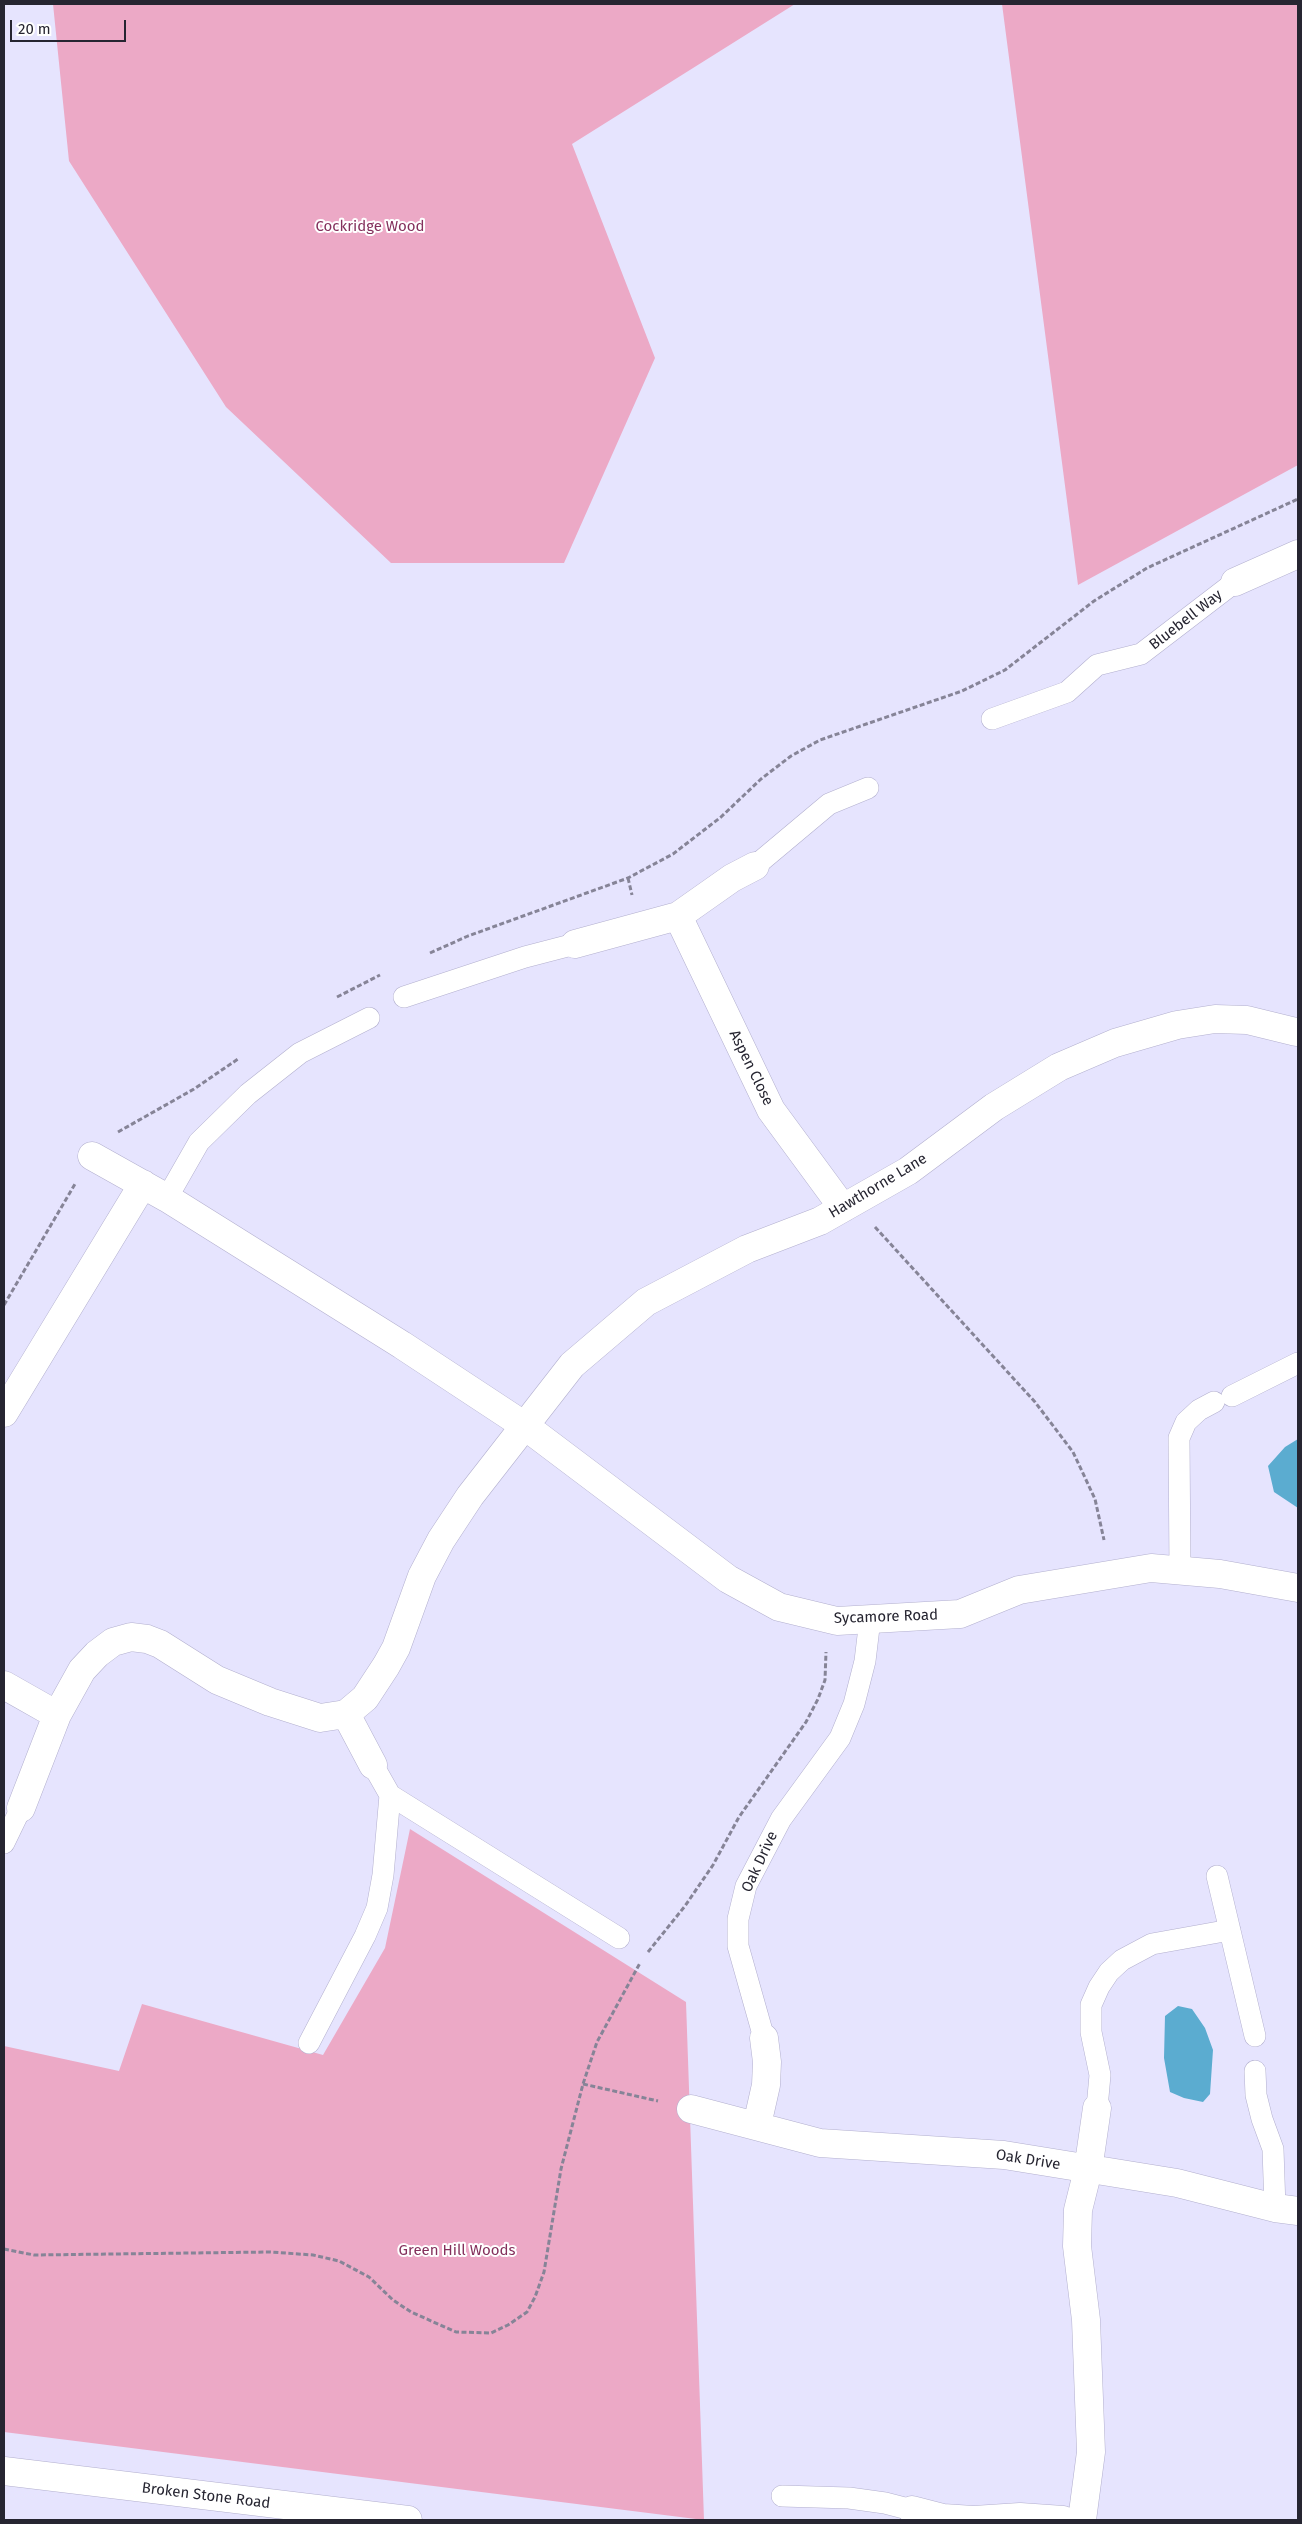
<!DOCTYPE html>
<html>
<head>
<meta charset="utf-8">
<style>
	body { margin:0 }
	#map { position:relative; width:1302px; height:2524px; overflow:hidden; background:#e6e4fe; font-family:"Fira Sans",sans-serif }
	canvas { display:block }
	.frame { position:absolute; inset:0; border:5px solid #262531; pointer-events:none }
	.scale { position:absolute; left:10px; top:20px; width:116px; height:22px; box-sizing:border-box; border:2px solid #262531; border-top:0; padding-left:6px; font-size:15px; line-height:18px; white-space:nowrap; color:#262531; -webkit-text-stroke:4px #fff; paint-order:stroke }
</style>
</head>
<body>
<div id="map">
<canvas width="1302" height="2524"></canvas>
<div class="frame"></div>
<div class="scale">20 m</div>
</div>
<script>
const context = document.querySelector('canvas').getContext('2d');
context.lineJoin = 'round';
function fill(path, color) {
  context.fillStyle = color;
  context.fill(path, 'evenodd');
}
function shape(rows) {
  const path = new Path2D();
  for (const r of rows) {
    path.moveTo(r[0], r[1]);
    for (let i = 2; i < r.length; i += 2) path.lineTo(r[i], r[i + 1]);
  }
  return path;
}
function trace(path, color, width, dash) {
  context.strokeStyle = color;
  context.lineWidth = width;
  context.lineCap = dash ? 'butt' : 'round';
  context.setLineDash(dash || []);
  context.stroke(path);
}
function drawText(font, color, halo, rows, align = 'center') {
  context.font = font + ' "Fira Sans",sans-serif';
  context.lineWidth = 4;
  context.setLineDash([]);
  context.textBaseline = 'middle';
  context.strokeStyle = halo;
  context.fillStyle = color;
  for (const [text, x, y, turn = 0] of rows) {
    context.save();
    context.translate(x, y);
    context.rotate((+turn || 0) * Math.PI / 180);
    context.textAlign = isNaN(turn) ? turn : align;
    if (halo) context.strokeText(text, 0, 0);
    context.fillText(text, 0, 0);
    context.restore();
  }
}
fill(shape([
	[53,4,795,4,572,144,655,358,564,563,391,563,226,407,69,161],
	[1002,4,1298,4,1298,465,1078,585],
	[410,1829,686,2002,704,2520,4,2432,4,2046,119,2071,142,2004,323,2055,385,1948]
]), '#eca9c6');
fill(shape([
	[1298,1439,1298,1508,1274,1492,1268,1466,1285,1447],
	[1178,2006,1192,2009,1205,2028,1213,2050,1210,2094,1203,2102,1184,2098,1170,2092,1164,2058,1165,2016]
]), '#5bacd0');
const lane = shape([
	[992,719,1067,692,1097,665,1141,654,1235,582],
	[755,866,829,804,868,788],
	[404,997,525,957,575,944],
	[167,1198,199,1142,248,1094,300,1053,369,1018],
	[1232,1396,1298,1363],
	[1180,1571,1179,1438,1186,1422,1199,1410,1214,1402],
	[373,1765,390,1795,619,1938],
	[4,1843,21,1808],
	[1217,1876,1255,2036],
	[764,2038,738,1946,738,1919,746,1886,781,1819,840,1738,854,1704,865,1661,870,1619],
	[309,2043,365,1936,377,1908,383,1875,390,1795],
	[1255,2071,1256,2095,1262,2119,1273,2149,1275,2208],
	[1097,2108,1100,2075,1091,2032,1091,2005,1099,1987,1109,1972,1122,1960,1152,1944,1230,1930],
	[782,2496,849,2498,885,2503,912,2510]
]);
const street = shape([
	[1235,582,1298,554],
	[678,916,771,1110,843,1208],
	[575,944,678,916,732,878,755,866],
	[92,1156,167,1198,402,1345,525,1426,728,1579,779,1607,837,1621,960,1614,1019,1590,1151,1568,1220,1574,1298,1588],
	[4,1413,143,1184],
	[4,1685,57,1715],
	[346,1714,373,1765],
	[21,1808,57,1715,82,1670,97,1654,113,1642,131,1637,147,1639,160,1644,217,1680,270,1702,320,1718,346,1714,365,1698,386,1666,396,1648,422,1576,441,1540,470,1496,572,1365,646,1302,747,1249,820,1221,908,1171,994,1107,1059,1067,1115,1043,1177,1025,1215,1019,1247,1020,1296,1032],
	[691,2109,820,2143,1004,2155,1177,2183,1275,2208,1298,2211],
	[757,2125,766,2085,767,2062,764,2038],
	[912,2510,943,2518,973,2520],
	[974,2520,1020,2517,1063,2520],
	[1082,2520,1091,2452,1086,2320,1077,2246,1078,2210,1088,2170,1097,2108]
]);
const secondary = shape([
	[4,2471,408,2520]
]);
trace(lane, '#b2afce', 22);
trace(street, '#b2afce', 29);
trace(secondary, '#b2afce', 29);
trace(shape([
	[628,878,632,895],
	[430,953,468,936,628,878,673,854,721,817,761,779,791,756,820,740,962,691,1005,670,1094,601,1147,568,1298,499],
	[337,997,380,975],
	[118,1132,194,1089,238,1059],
	[875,1227,1035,1402,1073,1452,1095,1499,1104,1540],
	[4,1305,75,1184],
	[648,1952,685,1906,713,1865,739,1817,806,1722,818,1699,825,1680,826,1652],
	[583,2084,658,2101],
	[4,2249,34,2255,270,2252,313,2255,339,2261,369,2277,393,2300,411,2312,456,2332,491,2333,508,2325,527,2312,535,2297,544,2272,561,2169,583,2084,597,2042,640,1963]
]), '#868497', 3, [5, 2.5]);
trace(lane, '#fff', 21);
trace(street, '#fff', 28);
trace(secondary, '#fff', 28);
drawText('15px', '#84305c', '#fff', [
	["Cockridge Wood",370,227],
	["Green Hill Woods",457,2251]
]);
drawText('15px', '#262531', '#fff', [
	["Bluebell Way",1186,620,-38],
	["Aspen Close",751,1068,64],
	["Hawthorne Lane",878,1186,-31],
	["Sycamore Road",886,1617,-2],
	["Oak Drive",760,1862,-65],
	["Oak Drive",1028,2160,9],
	["Broken Stone Road",206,2496,7]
]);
</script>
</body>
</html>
